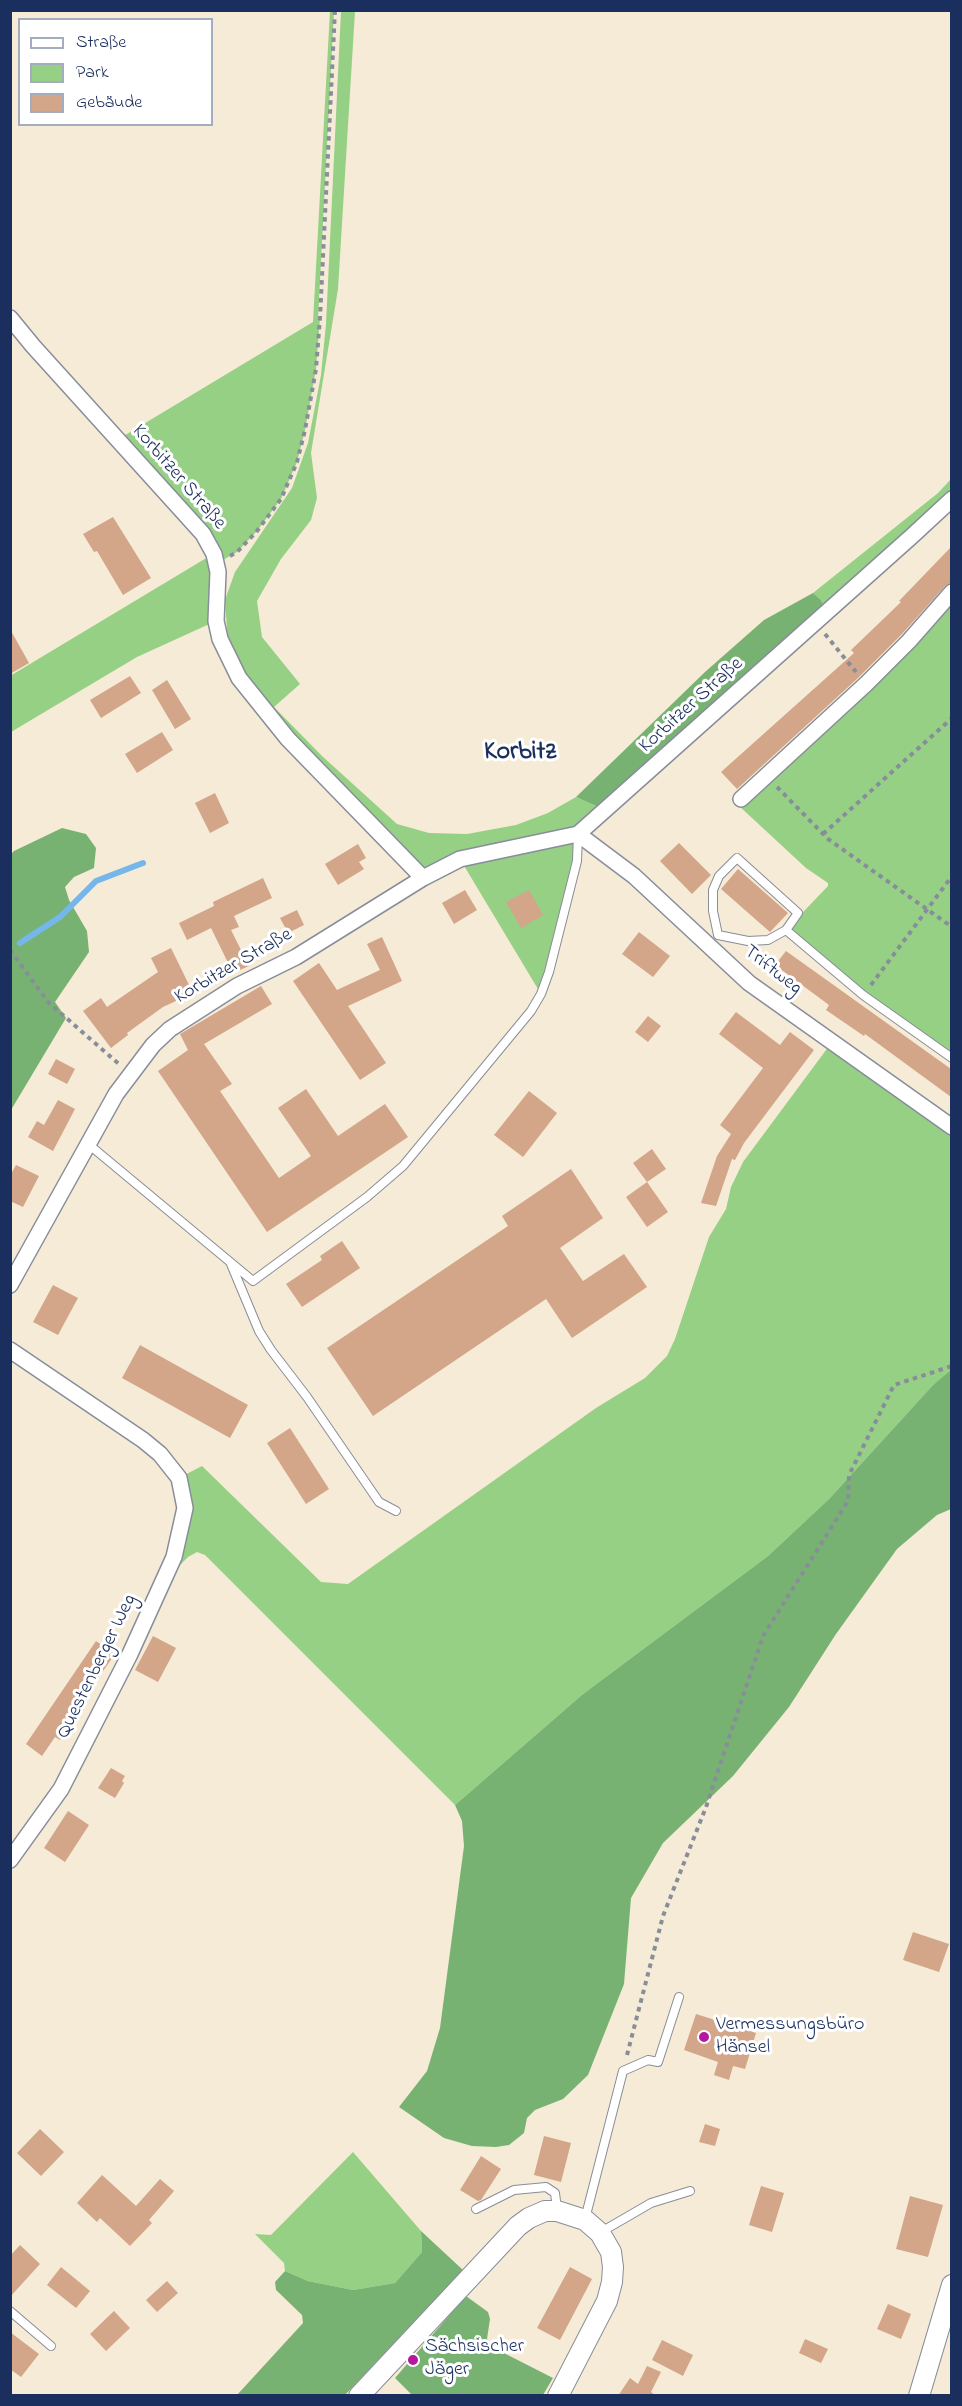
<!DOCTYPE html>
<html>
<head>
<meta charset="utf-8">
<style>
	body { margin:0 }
	#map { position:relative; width:962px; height:2406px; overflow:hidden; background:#f6ebd6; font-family:"Indie Flower",sans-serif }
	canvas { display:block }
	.frame { position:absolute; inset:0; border:12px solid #1b2f5e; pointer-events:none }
	.legend { position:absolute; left:18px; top:18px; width:195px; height:108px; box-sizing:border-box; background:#fff; border:2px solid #a4acbf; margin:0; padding:8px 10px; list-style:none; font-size:18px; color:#1b2f5e }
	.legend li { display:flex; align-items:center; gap:12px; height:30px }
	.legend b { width:30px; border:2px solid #a4acbf }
</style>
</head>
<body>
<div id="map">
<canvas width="962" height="2406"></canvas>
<div class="frame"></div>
<ul class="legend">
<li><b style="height:8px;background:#fff"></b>Straße</li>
<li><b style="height:16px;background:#95d084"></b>Park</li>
<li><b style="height:16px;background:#d3a589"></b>Gebäude</li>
</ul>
</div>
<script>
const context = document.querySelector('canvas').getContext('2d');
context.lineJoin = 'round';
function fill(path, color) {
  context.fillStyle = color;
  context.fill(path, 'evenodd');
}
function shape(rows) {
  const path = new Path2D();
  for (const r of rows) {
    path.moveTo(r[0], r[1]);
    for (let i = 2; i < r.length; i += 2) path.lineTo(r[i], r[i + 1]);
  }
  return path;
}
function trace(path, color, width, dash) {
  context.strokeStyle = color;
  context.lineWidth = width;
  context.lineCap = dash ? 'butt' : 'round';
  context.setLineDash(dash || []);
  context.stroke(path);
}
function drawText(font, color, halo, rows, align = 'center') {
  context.font = font + ' "Indie Flower",sans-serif';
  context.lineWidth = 6;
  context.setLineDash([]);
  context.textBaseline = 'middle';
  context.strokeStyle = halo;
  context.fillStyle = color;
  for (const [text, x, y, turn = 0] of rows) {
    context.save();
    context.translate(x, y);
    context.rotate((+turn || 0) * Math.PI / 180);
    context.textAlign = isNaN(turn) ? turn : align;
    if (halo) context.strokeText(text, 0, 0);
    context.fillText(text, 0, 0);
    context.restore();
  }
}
fill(shape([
	[330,11,334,11,318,319,320,318,316,369,305,430,297,462,281,499,257,531,237,552,216,564,216,601,228,644,225,600,235,572,292,488,308,443,321,375,326,324,341,11,355,11,338,289,311,453,317,498,311,520,281,559,257,601,262,637,300,684,274,707,322,756,397,824,429,833,467,834,516,825,548,813,576,797,596,806,613,805,578,834,577,861,541,994,460,859,423,878,254,698,216,621,137,657,11,732,10,676,213,554,117,440,313,322],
	[951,479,951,490,943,498,825,609,821,600,813,593,938,493],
	[951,592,951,1058,863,995,786,930,828,886,828,883,806,868,738,805],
	[832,1042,951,1127,951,1372,933,1385,829,1499,768,1556,583,1694,455,1805,205,1555,197,1552,188,1557,179,1566,174,1557,184,1519,179,1478,202,1466,321,1582,348,1584,596,1408,645,1378,667,1356,675,1339,709,1237,726,1209,731,1187,743,1162],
	[353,2152,421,2231,422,2252,395,2283,353,2290,308,2281,285,2271,284,2263,255,2234,271,2235]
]), '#95d084');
fill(shape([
	[813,593,821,600,825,609,613,805,596,806,576,797,705,672,764,620],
	[62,828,86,834,96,848,94,868,74,877,65,887,69,900,87,931,89,952,55,1002,66,1018,11,1110,11,854,14,851],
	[950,1371,952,1372,951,1509,937,1515,897,1549,836,1634,789,1707,733,1776,663,1843,631,1898,624,1984,588,2075,563,2099,535,2110,527,2118,524,2133,509,2145,496,2147,472,2146,444,2138,399,2107,427,2071,440,2028,464,1846,462,1821,455,1805,583,1694,768,1556,829,1499,933,1385],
	[421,2231,463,2270,345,2395,237,2395,303,2323,302,2315,276,2290,275,2282,285,2271,308,2281,353,2290,395,2283,422,2252],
	[466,2296,488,2312,490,2319,487,2339,498,2350,553,2378,543,2395,412,2395,395,2378]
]), '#78b272');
trace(shape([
	[20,943,60,917,96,881,143,863]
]), '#75b7ea', 6);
fill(shape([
	[113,517,151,578,123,595,97,551,94,552,83,534],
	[951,547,951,583,945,586,902,634,859,677,737,789,721,772,854,653,851,650,901,602,899,601],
	[10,629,29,663,10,674],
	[130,676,141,693,101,718,90,700],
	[167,680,191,719,175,729,152,690],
	[162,732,173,750,137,773,125,754],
	[215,793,229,823,210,833,195,803],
	[679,843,711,875,692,894,660,861],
	[358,844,366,858,359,862,364,869,338,885,325,864],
	[738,869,788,913,770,932,721,889],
	[263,878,272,898,234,916,239,927,231,930,249,966,233,973,211,928,187,940,179,923,214,906,213,902],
	[465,890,477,910,454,924,442,903],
	[529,890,543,915,521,928,506,902],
	[297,910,304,925,288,933,280,918],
	[639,932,670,956,653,977,622,954],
	[382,937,402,981,348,1006,386,1063,360,1080,293,981,319,963,337,990,380,970,367,944],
	[171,948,193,993,163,1007,127,1033,128,1035,111,1048,83,1011,101,998,107,1007,158,972,151,958],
	[786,951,951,1069,951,1097,865,1034,864,1036,826,1010,829,1005,775,965],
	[261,986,272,1004,204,1044,232,1084,220,1091,279,1178,311,1156,278,1108,306,1089,338,1136,385,1104,408,1137,267,1232,158,1071,188,1050,180,1034],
	[736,1012,780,1045,790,1032,814,1050,744,1143,735,1160,732,1159,716,1206,701,1203,717,1156,731,1134,720,1125,763,1068,719,1034],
	[648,1016,661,1026,648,1042,635,1032],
	[56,1059,75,1069,67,1084,48,1074],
	[529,1091,557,1113,523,1157,494,1135],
	[58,1100,75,1109,53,1151,28,1137,37,1121,44,1125],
	[652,1149,666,1169,647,1182,633,1163],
	[16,1165,39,1176,23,1207,10,1201,10,1176],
	[571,1169,603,1218,560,1248,583,1281,624,1254,647,1287,572,1338,546,1299,373,1416,327,1348,508,1226,502,1216],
	[647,1182,668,1212,647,1227,626,1197],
	[342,1241,360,1268,302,1307,286,1284,322,1260,320,1256],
	[53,1285,78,1298,58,1335,33,1322],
	[140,1345,248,1405,230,1438,122,1378],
	[290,1428,329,1489,306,1504,267,1443],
	[153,1636,176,1648,158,1682,135,1670],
	[96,1641,115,1654,75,1711,78,1713,60,1740,55,1737,42,1756,26,1744],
	[111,1768,125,1776,122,1781,124,1783,115,1798,98,1788],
	[68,1811,89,1825,65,1862,44,1848],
	[913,1932,949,1944,939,1972,903,1960],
	[696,2014,756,2033,745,2069,733,2066,729,2080,714,2075,718,2062,684,2050],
	[705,2124,720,2129,715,2146,699,2142],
	[40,2129,64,2152,41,2176,17,2153],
	[544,2136,571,2143,561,2182,534,2175],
	[481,2156,501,2169,481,2200,478,2201,460,2190],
	[102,2175,136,2206,160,2179,174,2191,149,2220,152,2223,130,2246,100,2218,97,2222,77,2203],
	[761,2186,784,2193,772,2232,749,2225],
	[910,2196,943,2205,928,2257,896,2249],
	[20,2245,40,2264,10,2297,10,2256],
	[61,2267,90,2291,76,2308,47,2285],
	[570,2267,592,2279,560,2340,537,2328],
	[167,2281,178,2293,157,2312,146,2300],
	[888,2304,911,2314,901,2339,877,2329],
	[114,2311,130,2328,106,2351,90,2334],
	[10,2332,39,2354,21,2377,10,2369],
	[805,2339,828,2349,821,2363,799,2353],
	[662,2340,693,2355,683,2376,652,2360],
	[647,2366,661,2372,651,2392,656,2396,618,2396,630,2378,638,2384]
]), '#d3a589');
const service = shape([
	[737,858,798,913,786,930,768,940,748,941,718,935,713,911,713,890,719,876,737,858],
	[786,930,863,995,952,1058],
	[87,1143,253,1281,367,1197,403,1166,531,1011,541,994,549,972,577,861,578,834],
	[231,1264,259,1331,271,1350,307,1397,379,1502,396,1511],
	[476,2209,514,2190,546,2187,555,2193,557,2209],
	[585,2219,623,2071,648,2060,658,2062,679,1997],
	[601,2232,651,2203,690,2191],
	[10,2311,51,2346]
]);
const minor = shape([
	[10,318,33,346,203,534,214,554,218,572,216,621,220,639,239,678,288,739,423,878],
	[741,799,866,684,909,641,952,592],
	[578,834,634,876,749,983,952,1127],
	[10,1285,116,1094,153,1045,170,1029,237,986,296,957,423,878,460,859,578,834,912,536,952,499],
	[10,1350,143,1440,160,1454,179,1478,185,1508,174,1557,130,1654,61,1789,10,1860]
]);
const tertiary = shape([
	[359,2396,518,2226,529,2218,545,2211,557,2211,585,2220,600,2233,611,2252,613,2267,612,2282,607,2301,558,2396],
	[919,2396,952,2285]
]);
trace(service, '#888d9a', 10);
trace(minor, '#888d9a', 18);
trace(tertiary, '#888d9a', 22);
trace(shape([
	[230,556,237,552,257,531,281,499,297,462,305,430,316,369,320,318,335,10],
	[825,634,856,672],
	[777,787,828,839,952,927],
	[823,834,952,718],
	[10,950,48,1002,120,1065],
	[871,985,952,876],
	[627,2055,663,1916,706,1807,763,1636,848,1501,849,1475,894,1385,952,1366]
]), '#888d9a', 4, [4.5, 4.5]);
trace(service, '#fff', 8);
trace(minor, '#fff', 15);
trace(tertiary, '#fff', 20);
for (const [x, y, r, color] of [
	[704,2037,6,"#b5179e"],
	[413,2360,6,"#b5179e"]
]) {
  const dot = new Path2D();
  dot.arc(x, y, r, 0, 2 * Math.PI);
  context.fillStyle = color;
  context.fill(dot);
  trace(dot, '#fff', 2);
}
drawText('20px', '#1b2f5e', '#fff', [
	["Korbitzer Straße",178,478,49],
	["Korbitzer Straße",692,706,-42],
	["Korbitzer Straße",234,967,-30],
	["Triftweg",772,971,38],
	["Questenberger Weg",98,1667,-64]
]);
drawText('20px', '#1b2f5e', '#fff', [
	["Vermessungsbüro",716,2026],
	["Hänsel",716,2049],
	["Sächsischer",425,2348],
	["Jäger",425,2371]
], 'left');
drawText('bold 26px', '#1b2f5e', '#fff', [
	["Korbitz",520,754]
]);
</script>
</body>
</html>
